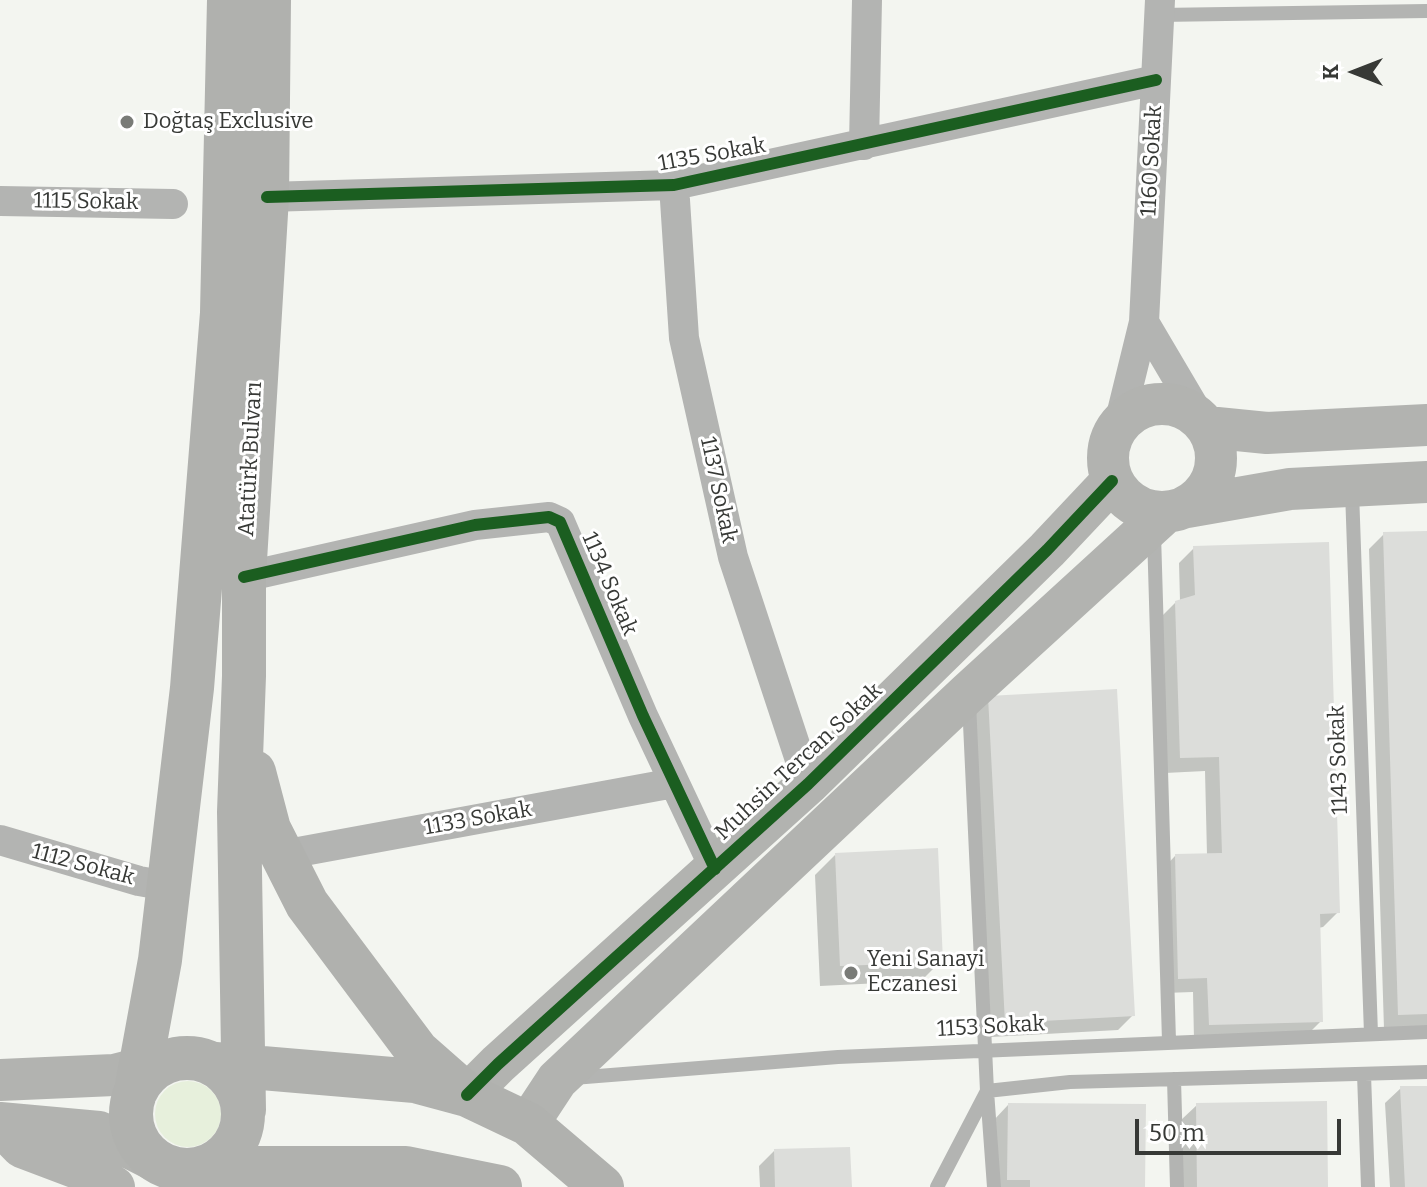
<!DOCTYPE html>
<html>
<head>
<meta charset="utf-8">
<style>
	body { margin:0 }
	#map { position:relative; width:1427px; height:1187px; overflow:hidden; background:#f3f5f0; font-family:Bitter,serif }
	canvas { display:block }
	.north { position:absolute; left:1315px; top:32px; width:80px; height:80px; -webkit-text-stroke:6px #fff; paint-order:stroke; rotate:270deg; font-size:22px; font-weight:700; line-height:32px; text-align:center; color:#373936 }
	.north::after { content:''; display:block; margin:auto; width:28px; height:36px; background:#373936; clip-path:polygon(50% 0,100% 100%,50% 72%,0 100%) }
	.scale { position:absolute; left:1135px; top:1119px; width:206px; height:36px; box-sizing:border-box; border:4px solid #373936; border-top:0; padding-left:10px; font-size:24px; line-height:28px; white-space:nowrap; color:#373936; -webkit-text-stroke:6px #fff; paint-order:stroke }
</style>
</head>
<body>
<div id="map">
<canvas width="1427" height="1187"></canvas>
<div class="north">K</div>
<div class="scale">50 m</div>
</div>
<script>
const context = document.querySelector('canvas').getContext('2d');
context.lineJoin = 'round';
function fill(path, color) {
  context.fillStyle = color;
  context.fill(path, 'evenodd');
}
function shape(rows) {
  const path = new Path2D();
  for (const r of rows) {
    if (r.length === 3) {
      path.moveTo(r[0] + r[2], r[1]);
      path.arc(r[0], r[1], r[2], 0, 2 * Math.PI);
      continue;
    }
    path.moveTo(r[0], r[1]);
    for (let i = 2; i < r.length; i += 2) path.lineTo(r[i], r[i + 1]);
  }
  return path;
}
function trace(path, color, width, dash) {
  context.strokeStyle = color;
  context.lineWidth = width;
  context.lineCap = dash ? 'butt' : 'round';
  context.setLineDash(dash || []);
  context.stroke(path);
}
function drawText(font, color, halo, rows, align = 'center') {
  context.font = font + ' Bitter,serif';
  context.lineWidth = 6;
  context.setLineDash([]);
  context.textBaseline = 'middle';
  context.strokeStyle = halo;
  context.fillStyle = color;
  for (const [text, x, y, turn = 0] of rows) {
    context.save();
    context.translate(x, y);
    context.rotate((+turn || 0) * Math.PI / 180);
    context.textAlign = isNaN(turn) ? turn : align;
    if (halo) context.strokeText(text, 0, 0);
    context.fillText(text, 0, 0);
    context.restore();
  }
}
fill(shape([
	[188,1114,33]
]), '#e7f0dc');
fill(shape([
	[1427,533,1427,1028,1384,1029,1369,549,1384,534],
	[1194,548,1338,912,1323,927,1318,928,1321,1021,1306,1036,1194,1040,1193,992,1164,993,1160,872,1175,856,1207,855,1205,771,1165,773,1160,618,1176,602,1180,601,1179,563],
	[989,698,1133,1015,1118,1030,991,1037,974,713],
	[835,855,941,961,921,981,820,986,815,875],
	[1401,1088,1427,1088,1427,1187,1390,1187,1385,1103],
	[1008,1105,1143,1187,993,1187,993,1121],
	[1197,1105,1326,1187,1182,1187,1181,1120],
	[774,1151,850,1187,760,1187,759,1166]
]), '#0003');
fill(shape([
	[1427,531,1427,1014,1398,1015,1383,532],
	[1329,542,1340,913,1320,914,1323,1022,1209,1025,1207,978,1178,979,1175,854,1222,853,1219,757,1180,758,1175,601,1195,595,1193,546],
	[1117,689,1135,1016,1005,1023,988,696],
	[938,848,943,962,840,966,835,853],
	[1400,1086,1427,1086,1427,1187,1405,1187],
	[1327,1101,1328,1187,1197,1187,1196,1103],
	[1008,1103,1146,1104,1145,1187,1030,1187,1030,1180,1007,1180],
	[850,1147,852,1187,775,1187,774,1149]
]), '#dcddda');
trace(shape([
	[1159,15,1427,11],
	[1352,491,1371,1034],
	[1154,534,1169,1041],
	[1364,1074,1368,1187],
	[573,1078,838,1057,1427,1032],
	[1174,1079,1177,1187],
	[937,1187,987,1091,969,702],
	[994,1187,987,1091,1070,1082,1427,1072]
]), '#b3b4b2', 14);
trace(shape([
	[864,145,867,0],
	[674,185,684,338,733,557,808,784],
	[267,197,674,185,1156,80],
	[0,201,173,204],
	[1144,322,1203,422],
	[1119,424,1144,322,1160,0],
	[244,577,475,525,549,517,560,522,643,716,715,869],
	[0,840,139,881,167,886],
	[282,855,674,783]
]), '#b3b4b2', 30);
trace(shape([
	[1162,458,54],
	[1207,427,1267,433,1427,425],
	[1187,507,1290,489,1427,482],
	[0,1080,114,1075,161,1063],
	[467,1095,498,1064,808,784,1047,550,1112,481],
	[0,1123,99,1132,152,1159],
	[0,1124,22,1147,93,1174,114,1187],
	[528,1124,557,1080,968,693,1165,513]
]), '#b2b3b0', 42);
trace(shape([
	[254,772,269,829,307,904,417,1051,467,1095],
	[187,1114,56],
	[215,1064,415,1081,467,1095,528,1124,602,1187],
	[136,1091,160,960,192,688,222,313,229,0],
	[244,1110,239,812,244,676,244,577,267,197,269,0],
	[205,1168,406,1168,500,1187]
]), '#b0b1ae', 44);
trace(shape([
	[267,197,674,185,1156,80],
	[244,577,475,525,549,517,560,522,643,716,715,869],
	[467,1095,498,1064,808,784,1047,550,1112,481]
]), '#1b5e20', 12);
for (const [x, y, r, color] of [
	[127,122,8,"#797b77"],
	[851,973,8,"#797b77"]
]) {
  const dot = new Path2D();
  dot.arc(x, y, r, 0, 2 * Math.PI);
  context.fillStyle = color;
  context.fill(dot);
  trace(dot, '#fff', 3);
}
drawText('22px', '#373936', '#fff', [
	["Doğtaş Exclusive",143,122],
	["Yeni Sanayi",867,960],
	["Eczanesi",867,985]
], 'left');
drawText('22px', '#373936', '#fff', [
	["1135 Sokak",712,155,-10],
	["1160 Sokak",1152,161,-87],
	["1115 Sokak",86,202,1],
	["Atatürk Bulvarı",251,459,-87],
	["1137 Sokak",718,490,78],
	["1134 Sokak",609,584,67],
	["1143 Sokak",1339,760,-92],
	["Muhsin Tercan Sokak",799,762,-43],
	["1133 Sokak",478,819,-10],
	["1112 Sokak",83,865,15],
	["1153 Sokak",991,1027,-3]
]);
</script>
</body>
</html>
